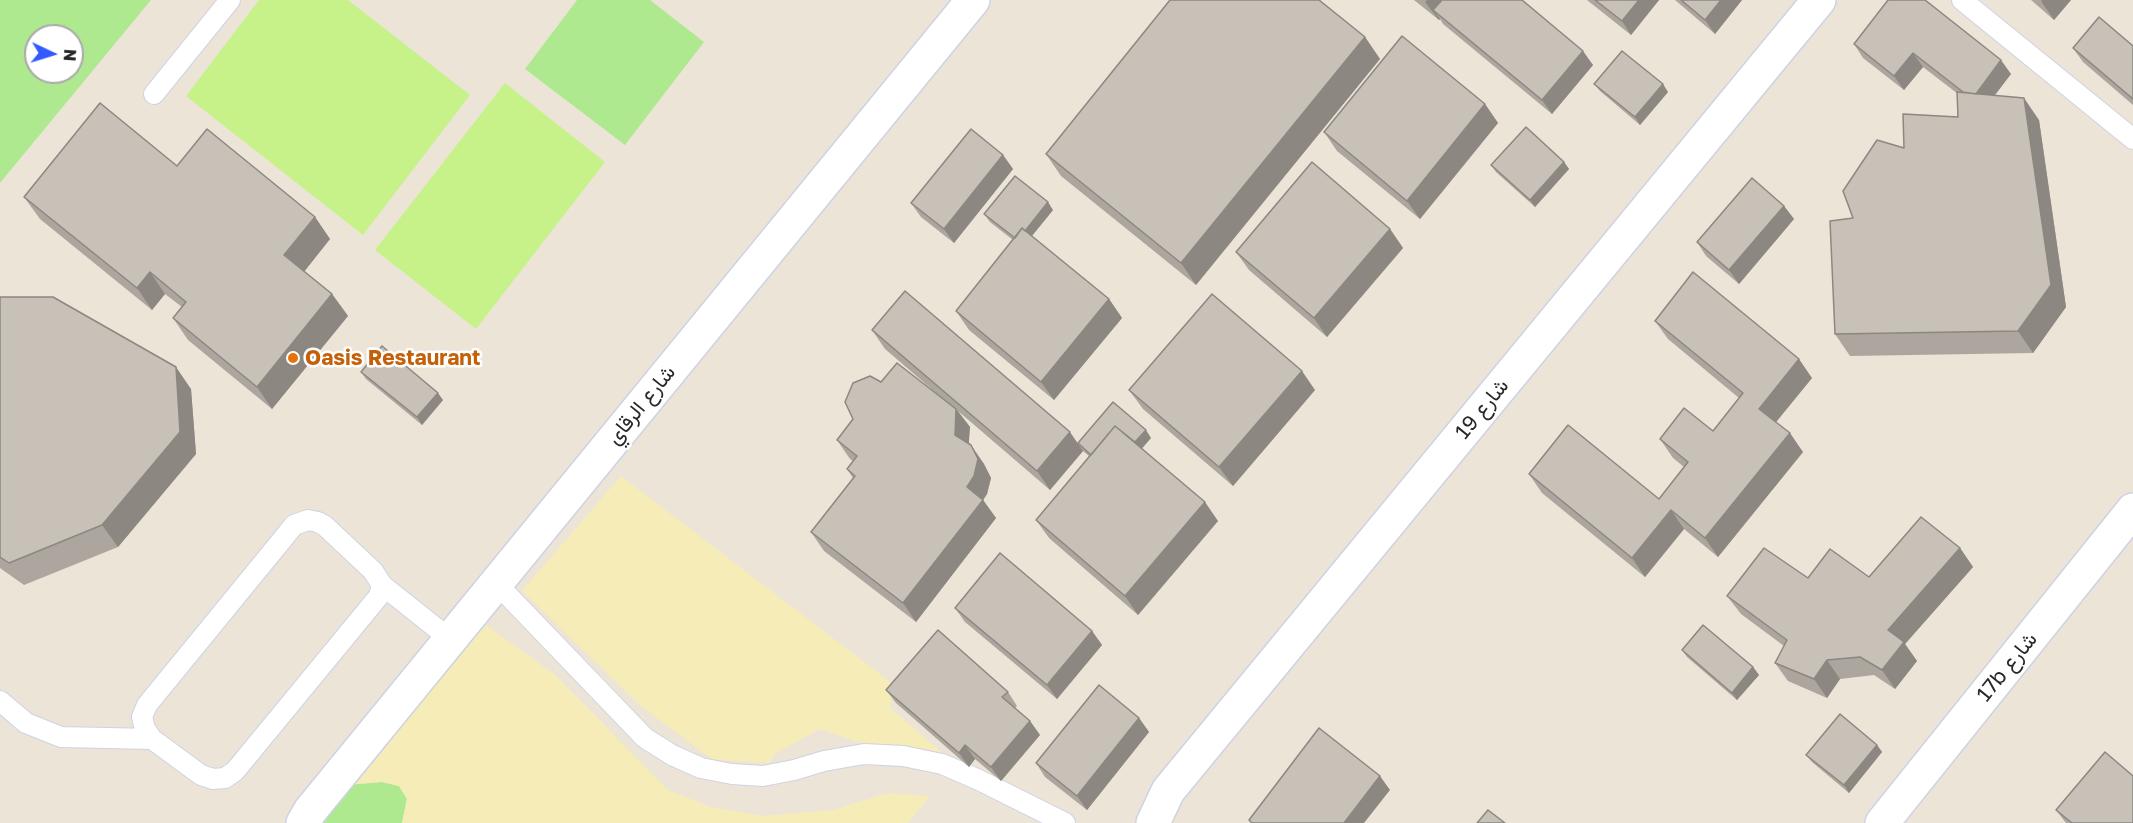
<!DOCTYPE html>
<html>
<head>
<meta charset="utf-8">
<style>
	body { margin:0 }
	#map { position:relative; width:2133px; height:823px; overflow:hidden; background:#ede4d8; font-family:"Golos Text",sans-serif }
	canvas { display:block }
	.north { position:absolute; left:24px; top:24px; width:60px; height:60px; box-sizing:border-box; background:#fff; border:2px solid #a9a9a9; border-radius:50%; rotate:94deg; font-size:16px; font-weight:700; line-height:24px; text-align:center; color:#282828 }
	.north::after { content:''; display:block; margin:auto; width:21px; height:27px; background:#335aff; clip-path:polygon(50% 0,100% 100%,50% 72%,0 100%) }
</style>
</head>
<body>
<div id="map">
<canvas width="2133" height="823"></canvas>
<div class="north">N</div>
</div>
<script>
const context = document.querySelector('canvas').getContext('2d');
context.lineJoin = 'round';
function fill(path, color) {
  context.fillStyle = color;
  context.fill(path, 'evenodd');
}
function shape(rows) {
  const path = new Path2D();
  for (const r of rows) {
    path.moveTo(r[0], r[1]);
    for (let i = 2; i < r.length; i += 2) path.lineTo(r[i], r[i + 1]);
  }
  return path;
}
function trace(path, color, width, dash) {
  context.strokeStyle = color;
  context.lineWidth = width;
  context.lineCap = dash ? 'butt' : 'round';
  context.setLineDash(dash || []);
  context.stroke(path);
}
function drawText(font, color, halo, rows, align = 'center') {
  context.font = font + ' "Golos Text",Vazirmatn,sans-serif';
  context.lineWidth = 5;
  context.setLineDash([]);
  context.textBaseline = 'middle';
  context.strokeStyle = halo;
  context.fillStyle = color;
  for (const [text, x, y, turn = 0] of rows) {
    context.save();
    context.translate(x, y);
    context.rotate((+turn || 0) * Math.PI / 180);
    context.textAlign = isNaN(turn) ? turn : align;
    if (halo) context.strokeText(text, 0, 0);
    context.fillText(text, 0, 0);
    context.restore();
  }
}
fill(shape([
	[0,0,151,0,0,183],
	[36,36,72,36,72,72,36,72],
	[577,0,650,0,704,42,625,145,525,69],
	[382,782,399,786,407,799,402,823,317,823,345,785]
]), '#aee98f');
fill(shape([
	[621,476,894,685,890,708,942,753,864,744,820,729,775,754,769,763,713,760,641,706,522,591],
	[486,625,554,674,668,790,711,807,762,816,833,810,888,793,930,796,908,823,402,823,407,799,399,786,382,782,345,785]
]), '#f6ecb7');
fill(shape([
	[259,0,348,0,470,95,363,235,186,96],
	[505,83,605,162,476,329,375,250]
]), '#c6f289');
const service = shape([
	[1962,0,2133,139],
	[154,94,230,0],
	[308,520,318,522,325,526,373,571,382,585,379,596,235,771,225,778,213,779,201,775,152,739,145,729,142,717,147,705,286,535,294,525,308,520],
	[496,583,645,738,672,755,701,768,732,774,763,776,794,770,824,761,864,754,903,756,942,764,979,780,1065,823],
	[382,585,450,639],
	[0,701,26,723,61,737,152,739]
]);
const minor = shape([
	[303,823,310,811,973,0],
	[1153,823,1168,791,1819,0],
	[1882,823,2133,510]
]);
trace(service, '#ced2e3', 22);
trace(minor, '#ced2e3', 36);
trace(service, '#fff', 20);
trace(minor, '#fff', 33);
fill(shape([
	[1414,0,1522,0,1593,65,1552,114,1443,24,1440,19,1439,20],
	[1587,0,1659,0,1631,35],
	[1675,0,1742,0,1715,34],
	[1888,0,2011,74,1995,95,2039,120,2066,307,2033,353,1850,356,1835,334,1853,218,1904,148,1958,117,1958,94,1923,67,1904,90,1863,58,1854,44],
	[2031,0,2071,0,2054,20],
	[1365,37,1380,59,1196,285,1061,176,1046,154],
	[2133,46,2133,105,2083,62,2073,48],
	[1594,84,1668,92,1640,125,1600,91],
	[1485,104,1498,123,1420,219,1337,151,1324,132],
	[1003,155,1013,169,954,243,921,217,911,203],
	[1564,162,1569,169,1535,207,1496,172,1491,165],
	[177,166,315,217,330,239,304,271,332,294,348,316,272,409,188,340,173,318,182,307,165,294,152,310,40,219,24,197],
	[1784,206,1794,219,1739,284,1706,256,1697,242],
	[1053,210,1032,236,1109,299,1122,318,1054,400,969,330,956,311,1013,240,990,222,984,214],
	[1390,229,1403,248,1327,337,1249,270,1236,252],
	[0,297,191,389,196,454,118,547,24,585,0,568],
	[1655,321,1812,378,1776,422,1803,452,1718,557,1684,529,1645,577,1542,493,1529,474,1659,499,1684,467,1673,458,1660,439,1713,431,1739,398,1668,339],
	[872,330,1078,443,1151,438,1142,448,1218,521,1138,615,1049,538,1036,520,1089,456,1083,451,1050,490,958,411,970,427,968,443,984,464,991,478,987,494,983,500,996,518,916,622,824,551,811,532,853,478,847,469,853,461,850,459,837,440,881,382,942,398,885,349],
	[361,372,443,400,422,425,366,379],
	[1129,390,1315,390,1233,486,1143,409],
	[1960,548,1973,567,1905,644,1917,661,1895,689,1874,675,1840,679,1827,698,1788,681,1775,663,1784,646,1741,614,1727,596,1808,578,1869,577],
	[955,608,1092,631,1102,645,1057,699,965,622],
	[1682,650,1753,667,1759,675,1737,700,1687,657],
	[886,690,1008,692,1017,706,1015,708,1030,721,1040,735,1001,781,975,759,969,767,896,703],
	[1139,718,1149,732,1087,810,1045,777,1036,763],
	[1877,745,1882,752,1849,793,1812,762,1806,755],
	[2056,810,2133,823,2066,823]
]), '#aca69e');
fill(shape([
	[1427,0,1456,0,1433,10,1440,19,1439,20,1425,2],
	[1639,0,1659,0,1631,35,1622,21],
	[1721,0,1742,0,1715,34,1705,20],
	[2042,0,2071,0,2054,20,2041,1],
	[1365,37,1380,59,1196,285,1181,263],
	[1583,51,1593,65,1552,114,1542,100],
	[1913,53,1923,67,1904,90,1894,76],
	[2001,60,2011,74,1981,113,1971,99],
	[1663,84,1668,92,1640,125,1635,117],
	[2024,98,2039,120,2066,307,2033,353,2018,331],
	[1485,104,1498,123,1420,219,1407,201],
	[1003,155,1013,169,954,243,944,229],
	[1564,162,1569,169,1535,207,1530,200],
	[1048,202,1053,210,1022,248,1017,240],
	[1784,206,1794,219,1739,284,1729,270],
	[315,217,330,239,300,277,284,255],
	[1390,229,1403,248,1327,337,1314,318],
	[150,272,165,294,152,310,137,288],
	[332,294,348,316,272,409,257,387],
	[1109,299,1122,318,1054,400,1041,382],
	[1799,359,1812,378,1772,427,1759,409],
	[176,367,191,389,196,454,118,547,102,525],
	[1302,371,1315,390,1233,486,1219,467],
	[438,393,443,400,422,425,417,417],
	[956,409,970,427,968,454,955,435],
	[1146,430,1151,438,1138,453,1133,445],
	[1070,432,1083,451,1050,490,1037,471],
	[1790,433,1803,452,1718,557,1705,538],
	[971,445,984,464,991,478,987,494,983,500,996,518,916,622,903,603,967,487],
	[1205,502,1218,521,1138,615,1125,596],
	[1671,510,1684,529,1645,577,1632,558],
	[1960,548,1973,567,1905,644,1917,661,1895,689,1882,670,1888,630],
	[1092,631,1102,645,1057,699,1047,685],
	[1827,660,1840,679,1827,698,1814,679],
	[1753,667,1759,675,1737,700,1732,693],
	[1139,718,1149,732,1087,810,1077,796],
	[1030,721,1040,735,1001,781,991,767],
	[965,745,975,759,969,767,959,753],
	[1877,745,1882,752,1849,793,1844,785],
	[1380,776,1390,790,1364,823,1344,823]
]), '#8c8781');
const building = shape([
	[1170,0,1319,0,1365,37,1181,263,1046,154,1170,0],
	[1442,0,1522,0,1583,51,1542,100,1433,10,1442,0],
	[1595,0,1639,0,1622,21,1595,0],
	[1681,0,1721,0,1705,20,1681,0],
	[1888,0,1925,0,2001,60,1976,94,1963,92,1913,53,1894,76,1854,44,1888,0],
	[2099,17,2133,46,2133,99,2073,48,2099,17],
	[1402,36,1485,104,1407,201,1324,132,1402,36],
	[1622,51,1663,84,1635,117,1594,84,1622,51],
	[1957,92,2024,98,2051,285,2018,331,1835,334,1830,221,1853,218,1843,191,1877,140,1904,148,1903,114,1958,117,1957,92],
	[100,103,177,166,207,129,315,217,284,255,332,294,257,387,173,318,186,302,150,272,137,288,24,197,100,103],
	[1526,127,1564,162,1530,200,1491,165,1526,127],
	[971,129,1003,155,944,229,911,203,971,129],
	[1312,162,1390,229,1314,318,1236,252,1312,162],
	[1015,176,1048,202,1025,231,1022,228,1015,238,984,214,1015,176],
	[1752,178,1784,206,1729,270,1697,242,1752,178],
	[1022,228,1109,299,1041,382,956,311,1022,228],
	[1693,272,1799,359,1759,409,1790,433,1705,538,1671,510,1632,558,1529,474,1568,425,1659,499,1688,462,1660,439,1684,408,1713,431,1743,393,1655,321,1693,272],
	[905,291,1070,432,1037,471,872,330,905,291],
	[1212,294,1302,371,1219,467,1129,390,1212,294],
	[0,297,53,297,176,367,180,432,102,525,9,563,0,557,0,297],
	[382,346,438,393,417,417,361,372,382,346],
	[897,363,956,409,955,435,971,445,978,459,974,476,967,487,983,500,903,603,811,532,855,476,847,469,857,456,837,440,853,419,845,402,853,383,870,376,881,382,897,363],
	[1113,402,1146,430,1135,442,1115,426,1091,455,1078,443,1113,402],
	[1115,426,1205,502,1125,596,1036,520,1115,426],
	[1921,517,1960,548,1888,630,1904,642,1882,670,1860,657,1827,660,1814,679,1775,663,1787,640,1727,596,1764,548,1808,578,1830,549,1869,577,1921,517],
	[1000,553,1092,631,1047,685,955,608,1000,553],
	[1703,625,1753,667,1732,693,1682,650,1703,625],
	[938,630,1008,692,1002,697,1030,721,991,767,965,745,959,753,886,690,938,630],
	[1099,685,1139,718,1077,796,1036,763,1099,685],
	[1840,714,1877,745,1844,785,1806,755,1840,714],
	[1319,728,1380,776,1344,823,1252,823,1249,820,1319,728],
	[2105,752,2133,776,2133,823,2072,823,2056,810,2105,752],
	[1488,810,1505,823,1477,823,1488,810]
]);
fill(building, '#c8c1b8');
trace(building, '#8c8781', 1.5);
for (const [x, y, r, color] of [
	[293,358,6,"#e8710a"]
]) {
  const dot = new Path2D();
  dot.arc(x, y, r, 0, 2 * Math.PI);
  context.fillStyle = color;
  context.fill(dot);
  trace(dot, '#fff', 2);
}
drawText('bold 21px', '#c56008', '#fff', [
	["Oasis Restaurant",305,358]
], 'left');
drawText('21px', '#282828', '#fff', [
	["شارع الرقاي",641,405,-51],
	["شارع 19",1482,409,-51],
	["17b شارع",2007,667,-51]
]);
</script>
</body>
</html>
